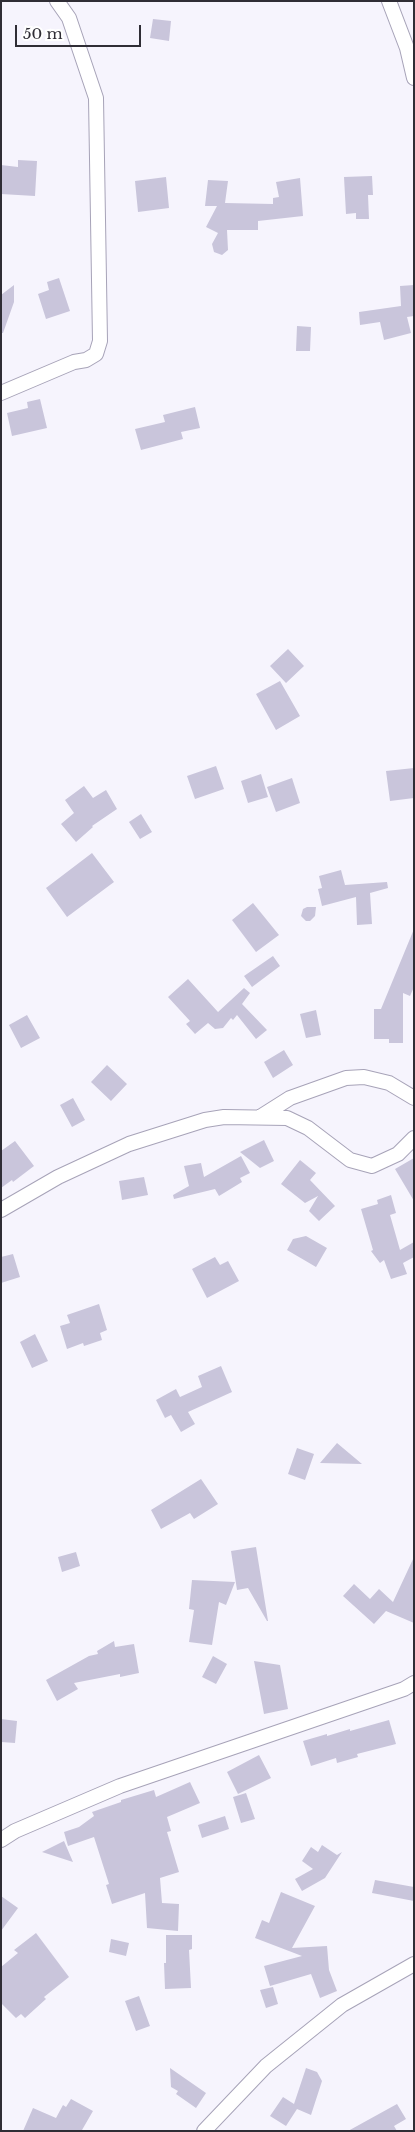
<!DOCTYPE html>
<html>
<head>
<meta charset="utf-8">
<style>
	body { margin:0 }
	#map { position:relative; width:415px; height:2132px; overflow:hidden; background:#f6f4fd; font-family:"Libre Baskerville",serif }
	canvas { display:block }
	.frame { position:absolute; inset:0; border:2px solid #2f2d35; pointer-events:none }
	.scale { position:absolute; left:15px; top:25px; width:126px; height:22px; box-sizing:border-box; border:2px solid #2f2d35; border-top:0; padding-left:6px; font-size:15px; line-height:18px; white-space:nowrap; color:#2f2d35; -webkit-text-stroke:4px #fff; paint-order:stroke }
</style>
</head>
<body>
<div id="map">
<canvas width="415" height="2132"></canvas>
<div class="frame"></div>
<div class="scale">50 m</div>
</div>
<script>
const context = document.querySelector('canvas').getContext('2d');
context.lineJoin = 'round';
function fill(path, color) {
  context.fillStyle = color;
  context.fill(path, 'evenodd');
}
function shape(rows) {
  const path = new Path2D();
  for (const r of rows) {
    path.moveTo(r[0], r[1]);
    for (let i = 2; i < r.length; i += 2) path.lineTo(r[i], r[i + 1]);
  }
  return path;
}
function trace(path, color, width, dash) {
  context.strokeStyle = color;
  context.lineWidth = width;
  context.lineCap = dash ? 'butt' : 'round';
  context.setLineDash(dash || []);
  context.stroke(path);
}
fill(shape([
	[153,19,171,21,169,41,150,38],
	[18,160,37,161,35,196,1,194,1,165,18,167],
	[372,176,373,195,368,195,369,219,356,219,356,213,346,214,344,177],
	[166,177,169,208,138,212,135,181],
	[300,178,303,216,258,221,258,230,227,230,228,250,222,255,214,252,212,244,218,233,206,227,217,206,205,206,208,180,228,181,225,203,273,204,273,198,279,197,276,182],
	[59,278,70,311,46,319,38,294,49,290,47,282],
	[14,285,14,302,3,333,1,333,1,295],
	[414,285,414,316,407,317,411,333,384,340,380,322,360,325,359,312,401,306,400,286],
	[297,326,311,327,310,351,296,351],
	[40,399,47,428,12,436,7,413,28,408,27,402],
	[195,407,200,428,181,432,183,439,141,450,135,429,165,422,163,415],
	[288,649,304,666,286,683,270,666],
	[280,681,300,716,276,730,256,694],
	[216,766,224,789,195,799,187,776],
	[414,768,414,798,390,801,386,771],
	[261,774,268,797,248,803,241,781],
	[292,778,300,803,276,812,267,787],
	[84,786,93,798,106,790,117,809,92,826,93,827,76,842,61,824,74,813,65,800],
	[141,814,152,832,140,839,129,822],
	[92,853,114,882,67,917,46,888],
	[341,870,345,885,387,882,388,888,370,893,372,924,357,925,356,897,322,906,318,889,322,888,319,876],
	[253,903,279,935,256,952,232,920],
	[307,907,316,907,315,916,310,921,306,921,301,916,303,909],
	[414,929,414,987,410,996,403,993,403,1043,389,1043,389,1039,374,1039,374,1009,381,1009],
	[273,956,280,966,252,987,244,976],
	[188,979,218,1012,244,988,250,993,242,1004,267,1030,256,1039,237,1015,233,1020,231,1018,223,1028,215,1029,208,1023,195,1034,186,1024,190,1021,168,997],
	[316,1010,321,1035,306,1038,300,1014],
	[27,1015,40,1038,21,1048,9,1025],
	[284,1050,293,1065,273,1078,264,1062],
	[107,1065,127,1084,111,1101,91,1082],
	[73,1098,85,1120,72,1127,60,1105],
	[264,1140,274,1161,260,1168,240,1152],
	[15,1141,34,1166,13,1182,12,1180,1,1188,1,1151],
	[241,1156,250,1173,240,1178,242,1182,219,1196,215,1189,174,1199,173,1195,189,1186,184,1166,201,1163,204,1177],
	[414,1158,414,1201,395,1169],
	[300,1160,316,1173,310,1180,335,1206,319,1221,309,1211,318,1196,305,1203,281,1184],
	[144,1177,148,1195,122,1200,119,1181],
	[391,1195,396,1213,390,1215,400,1250,414,1242,414,1257,403,1263,407,1274,391,1279,384,1260,380,1263,371,1251,373,1250,361,1209,378,1204,377,1200],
	[306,1236,327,1248,316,1267,287,1250,293,1239],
	[13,1254,20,1277,1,1283,1,1257],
	[215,1257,220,1265,228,1261,239,1281,207,1298,192,1269],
	[99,1304,107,1330,100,1333,102,1340,84,1346,83,1343,67,1349,60,1326,70,1323,67,1315],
	[35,1334,48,1361,32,1368,20,1342],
	[221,1366,232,1392,188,1412,195,1424,181,1432,171,1415,165,1418,156,1400,176,1389,180,1397,202,1387,198,1376],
	[337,1443,362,1464,320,1463],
	[297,1448,314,1454,305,1480,288,1474],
	[201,1479,218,1504,194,1519,190,1513,161,1529,151,1510],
	[256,1547,268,1621,267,1621,248,1588,237,1590,231,1551],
	[76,1552,80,1566,62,1572,58,1557],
	[414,1557,414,1623,386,1611,374,1624,343,1596,354,1584,370,1599,379,1589,393,1602],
	[192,1580,235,1582,226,1605,219,1602,212,1645,189,1642,194,1610,189,1609],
	[114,1641,115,1647,134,1644,139,1673,120,1677,120,1674,74,1683,78,1689,57,1701,46,1680,89,1656,98,1654,97,1651],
	[213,1656,227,1664,216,1684,202,1677],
	[254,1661,280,1665,288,1709,264,1714],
	[1,1719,17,1721,15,1743,1,1742],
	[389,1720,396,1744,357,1754,358,1757,337,1763,336,1758,311,1766,303,1741,327,1734,327,1736,350,1729,350,1731],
	[259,1755,271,1778,238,1794,227,1772],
	[190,1782,200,1803,167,1817,171,1831,167,1832,179,1872,160,1878,162,1903,179,1904,178,1931,147,1928,145,1893,112,1904,106,1885,109,1884,94,1837,68,1846,64,1832,79,1827,94,1816,92,1812,121,1802,121,1800,154,1790,156,1797],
	[246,1793,255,1819,241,1823,233,1797],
	[225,1816,229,1829,202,1838,198,1825],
	[64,1841,73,1862,42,1852],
	[322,1845,337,1855,342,1852,325,1878,302,1891,295,1879,313,1869,302,1861,311,1847,318,1852],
	[375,1880,414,1887,414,1901,372,1893],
	[281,1892,315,1906,292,1948,327,1946,329,1970,337,1991,320,1998,311,1974,270,1986,264,1966,302,1956,255,1938,262,1920,269,1923],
	[1,1896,18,1908,1,1931],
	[36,1933,69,1977,44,1997,46,1999,25,2018,21,2014,16,2018,1,2003,1,1967,18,1953,14,1950],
	[166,1935,192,1935,192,1949,189,1950,191,1988,165,1989,164,1963,166,1963],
	[111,1939,129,1943,126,1956,109,1952],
	[273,1987,278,2004,266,2008,260,1990],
	[139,1996,150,2026,136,2031,125,2001],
	[170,2068,206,2093,196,2108,176,2094,178,2091,171,2087],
	[306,2068,317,2072,322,2081,311,2115,297,2109,286,2126,270,2116,283,2097,294,2104],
	[71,2099,93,2111,82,2130,84,2131,23,2131,33,2108,56,2118,63,2105,66,2107],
	[397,2104,406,2119,394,2126,397,2131,348,2131]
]), '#c9c5db');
const street = shape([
	[389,1,407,48,414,78],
	[1,393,74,362,86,360,96,354,100,341,96,98,69,18,57,1],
	[260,1117,290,1098,346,1078,364,1077,389,1083,414,1098],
	[1,1210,58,1177,129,1144,205,1120,224,1117,287,1118,308,1128,350,1160,372,1166,398,1154,414,1138],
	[1,1840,15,1831,120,1786,404,1689,414,1683],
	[204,2131,266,2066,342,2005,414,1964]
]);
trace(street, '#a7a3b8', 16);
trace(street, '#fff', 14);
</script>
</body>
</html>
